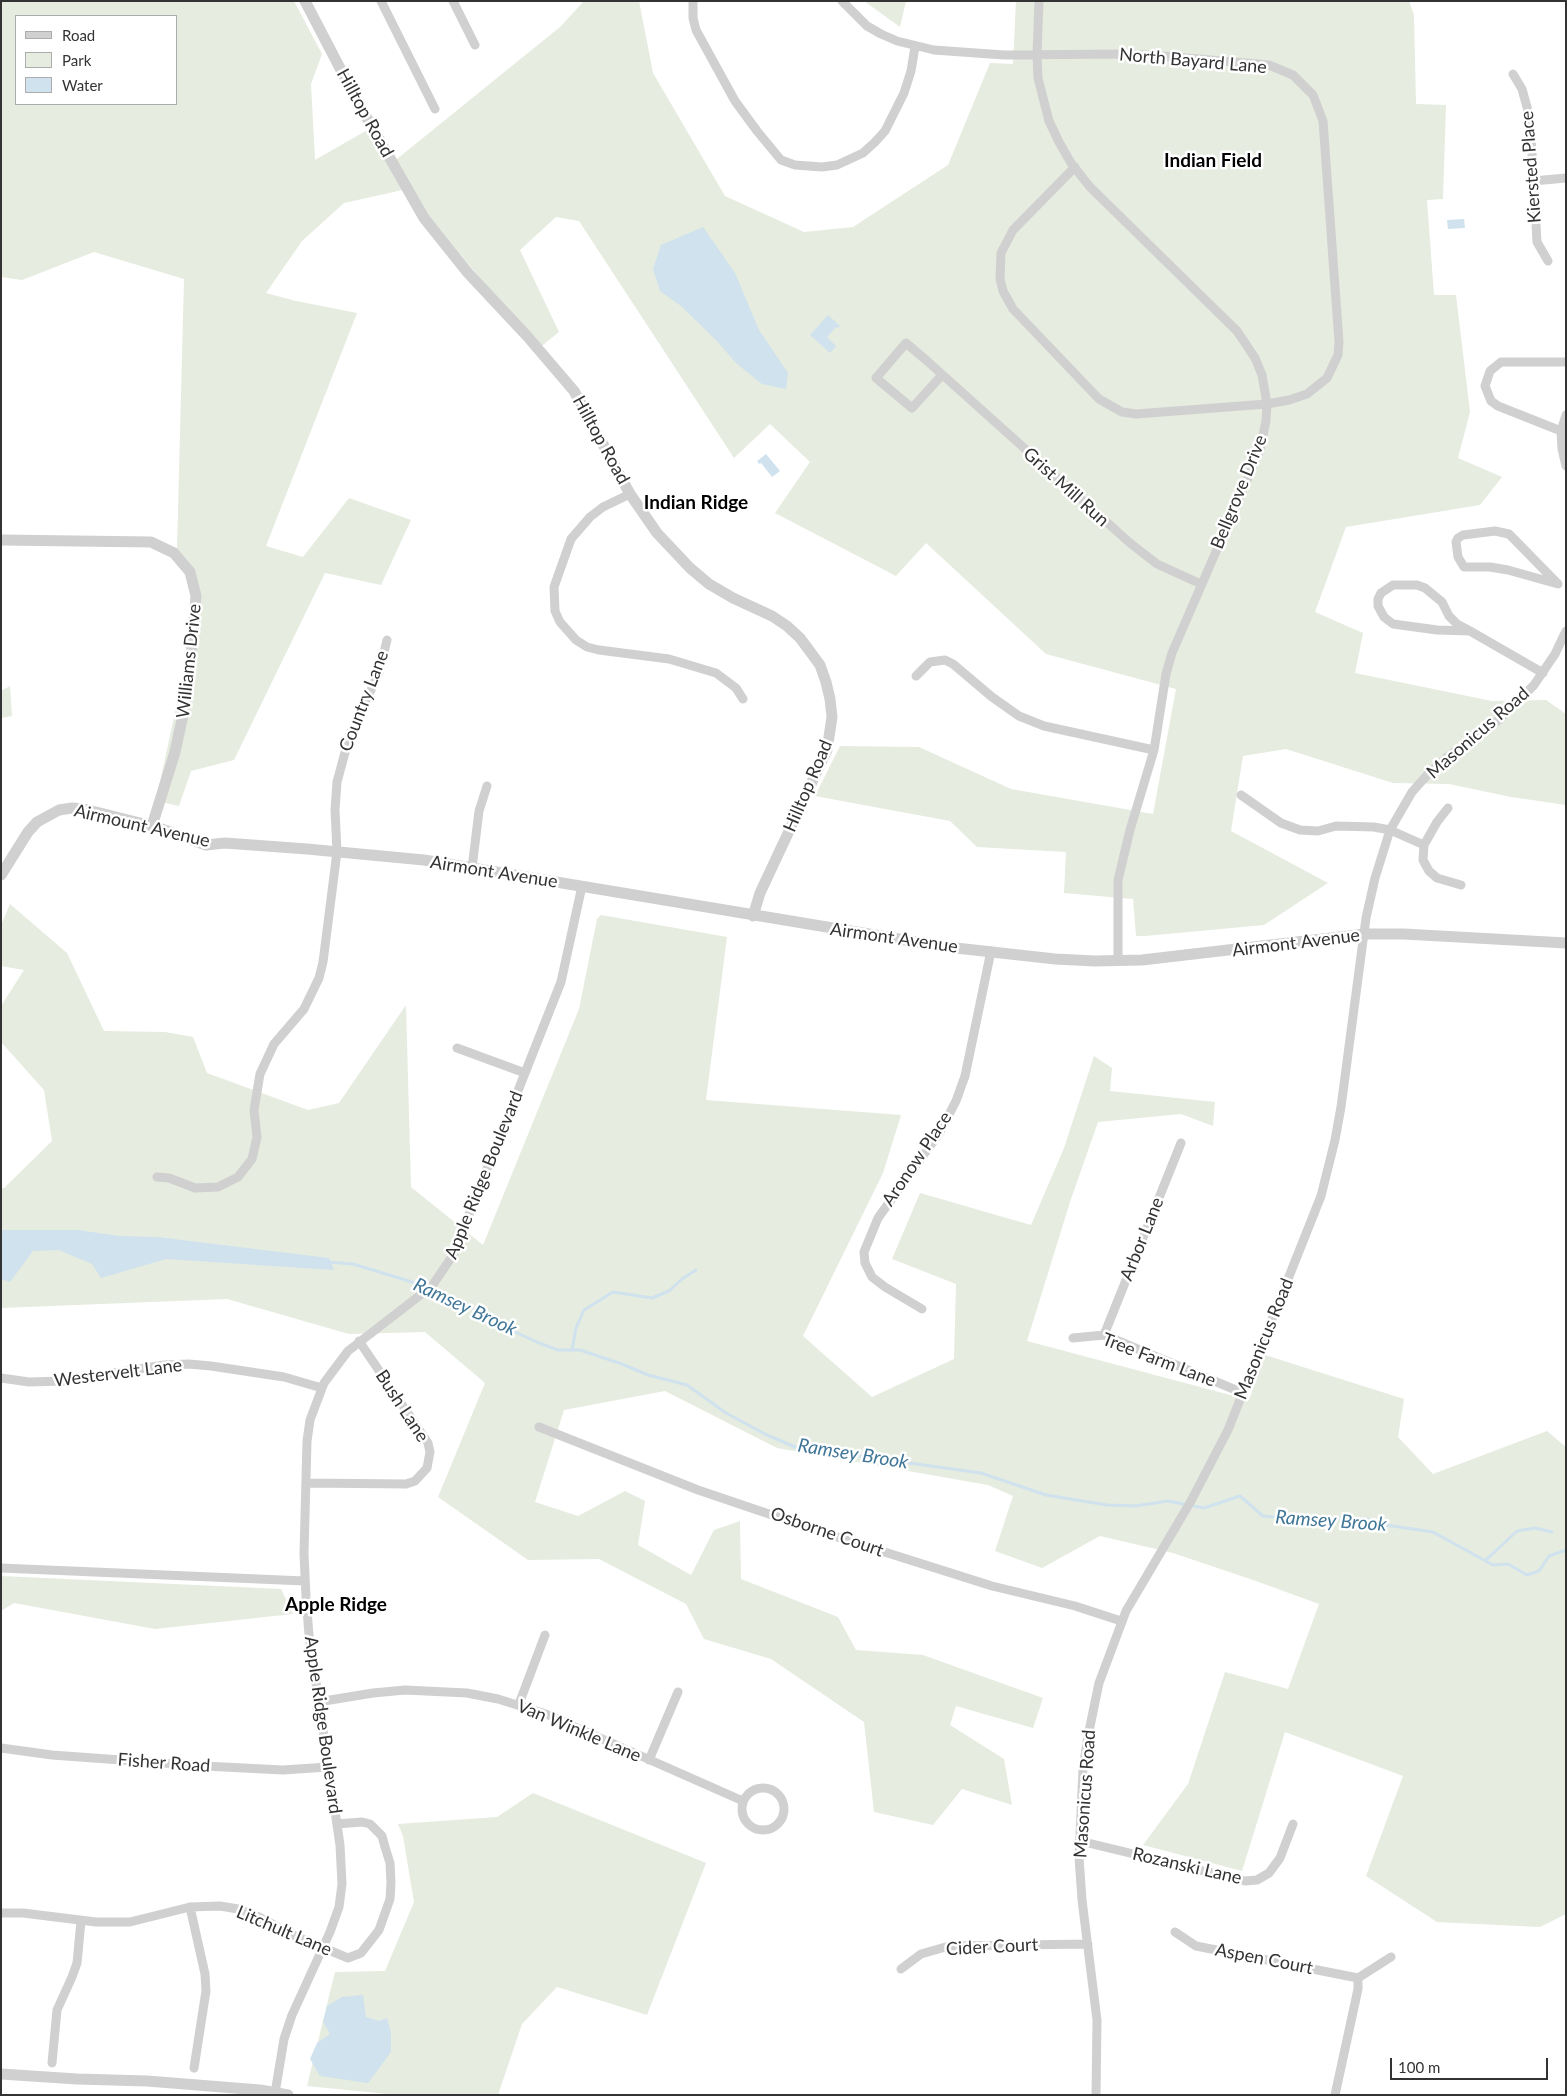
<!DOCTYPE html>
<html>
<head>
<meta charset="utf-8">
<style>
	body { margin:0 }
	#map { position:relative; width:1567px; height:2096px; overflow:hidden; background:#fff; font-family:Lato,sans-serif }
	canvas { display:block }
	.frame { position:absolute; inset:0; border:2px solid #333; pointer-events:none }
	.legend { position:absolute; left:15px; top:15px; width:162px; height:90px; box-sizing:border-box; background:#fff; border:1px solid #adadad; margin:0; padding:6px 9px; list-style:none; font-size:15px; color:#333 }
	.legend li { display:flex; align-items:center; gap:10px; height:25px }
	.legend b { width:25px; border:1px solid #adadad }
	.scale { position:absolute; left:1390px; top:2058px; width:158px; height:22px; box-sizing:border-box; border:2px solid #333; border-top:0; padding-left:6px; font-size:15px; line-height:18px; white-space:nowrap; color:#333; -webkit-text-stroke:4px #fff; paint-order:stroke }
</style>
</head>
<body>
<div id="map">
<canvas width="1567" height="2096"></canvas>
<div class="frame"></div>
<ul class="legend">
<li><b style="height:6px;background:#d0d0d0"></b>Road</li>
<li><b style="height:14px;background:#e6ecdf"></b>Park</li>
<li><b style="height:14px;background:#cfe2ee"></b>Water</li>
</ul>
<div class="scale">100 m</div>
</div>
<script>
const context = document.querySelector('canvas').getContext('2d');
context.lineJoin = 'round';
function fill(path, color) {
  context.fillStyle = color;
  context.fill(path, 'evenodd');
}
function shape(rows) {
  const path = new Path2D();
  for (const r of rows) {
    if (r.length === 3) {
      path.moveTo(r[0] + r[2], r[1]);
      path.arc(r[0], r[1], r[2], 0, 2 * Math.PI);
      continue;
    }
    path.moveTo(r[0], r[1]);
    for (let i = 2; i < r.length; i += 2) path.lineTo(r[i], r[i + 1]);
  }
  return path;
}
function trace(path, color, width, dash) {
  context.strokeStyle = color;
  context.lineWidth = width;
  context.lineCap = dash ? 'butt' : 'round';
  context.setLineDash(dash || []);
  context.stroke(path);
}
function drawText(font, color, halo, rows, align = 'center') {
  context.font = font + ' Lato,sans-serif';
  context.lineWidth = 5;
  context.setLineDash([]);
  context.textBaseline = 'middle';
  context.strokeStyle = halo;
  context.fillStyle = color;
  for (const [text, x, y, turn = 0] of rows) {
    context.save();
    context.translate(x, y);
    context.rotate((+turn || 0) * Math.PI / 180);
    context.textAlign = isNaN(turn) ? turn : align;
    if (halo) context.strokeText(text, 0, 0);
    context.fillText(text, 0, 0);
    context.restore();
  }
}
fill(shape([
	[1,1,294,1,322,54,311,84,315,160,369,129,392,163,560,27,584,1,639,1,653,73,725,196,804,232,853,227,948,165,990,63,1013,64,1016,1,1409,1,1414,15,1416,104,1446,105,1443,199,1427,200,1434,295,1456,295,1470,412,1458,458,1502,477,1480,505,1346,527,1315,612,1363,633,1355,673,1492,701,1546,700,1566,714,1566,805,1511,797,1449,784,1393,783,1286,749,1243,756,1231,831,1328,883,1264,925,1145,936,1136,936,1133,899,1064,893,1066,852,977,847,950,821,815,796,840,746,919,747,1011,789,1153,814,1176,689,1046,654,926,543,896,576,775,513,810,462,770,424,734,458,579,221,556,217,520,250,559,332,538,349,407,189,344,203,302,241,266,293,296,301,357,313,266,546,303,557,349,498,411,520,381,585,325,573,234,760,191,771,179,806,156,801,198,605,177,549,184,279,94,252,22,280,1,277],
	[16,16,176,16,176,104,16,104],
	[864,1,906,1,900,27],
	[10,686,12,716,1,718,1,691],
	[10,904,67,953,104,1031,165,1032,193,1037,207,1073,308,1110,339,1103,406,1005,411,1187,483,1245,579,1009,597,919,601,915,727,937,706,1100,901,1115,883,1173,803,1336,872,1397,954,1359,956,1284,892,1259,920,1193,1031,1225,1064,1148,1094,1056,1112,1068,1110,1091,1215,1102,1213,1126,1181,1114,1098,1122,1070,1202,1027,1341,1249,1400,1265,1355,1404,1399,1398,1437,1433,1474,1547,1431,1566,1447,1566,1914,1540,1927,1437,1922,1366,1876,1403,1776,1285,1732,1242,1871,1143,1845,1188,1784,1225,1672,1288,1689,1319,1604,1256,1581,1173,1553,1100,1536,1042,1568,995,1551,1013,1496,988,1485,777,1448,665,1391,564,1410,535,1502,578,1516,625,1491,645,1501,638,1545,691,1575,714,1530,740,1521,741,1579,838,1617,856,1650,923,1655,1043,1698,1033,1728,956,1706,950,1725,1004,1759,1012,1805,962,1789,933,1825,874,1812,864,1722,771,1659,704,1639,686,1604,599,1559,528,1560,438,1497,485,1383,425,1332,349,1334,227,1299,1,1308,1,1188,4,1188,52,1141,44,1090,1,1042,1,1006,24,970,1,966,1,925],
	[1,1576,281,1589,293,1614,155,1629,14,1603,1,1611],
	[533,1793,706,1863,647,2015,557,1987,522,2024,498,2095,397,2095,307,2086,335,1972,385,1971,414,1902,403,1836,398,1824,497,1817]
]), '#e6ecdf');
fill(shape([
	[1464,219,1465,228,1448,229,1447,220],
	[703,227,735,273,759,330,788,373,786,389,762,384,736,363,715,339,681,306,660,291,653,269,661,245],
	[828,315,840,326,838,328,836,327,827,337,836,346,830,353,810,335],
	[766,454,780,471,772,477,761,463,759,464,757,461],
	[1,1230,78,1230,119,1236,157,1237,329,1258,334,1270,166,1259,101,1278,92,1264,59,1250,33,1251,10,1282,1,1279],
	[363,1995,366,2017,379,2021,387,2018,391,2033,391,2052,368,2083,320,2076,310,2059,317,2043,330,2034,323,2022,327,2006,342,1997]
]), '#cfe2ee');
trace(shape([
	[327,1262,353,1264,409,1281,460,1301,496,1320,511,1330,539,1343,558,1350,580,1350,622,1364,648,1375,687,1385,726,1413,765,1434,795,1447,981,1473,1046,1495,1107,1505,1135,1506,1168,1501,1204,1508,1240,1496,1263,1516,1317,1521,1338,1518,1367,1519,1379,1524,1433,1532,1493,1565,1508,1564,1527,1575,1539,1571,1549,1556,1566,1550],
	[572,1350,576,1328,584,1310,613,1292,652,1298,669,1291,682,1279,696,1270],
	[1486,1560,1517,1531,1535,1528,1552,1532]
]), '#cfe2ee', 3);
trace(shape([
	[381,1,435,109],
	[453,1,475,45],
	[693,1,693,18,696,30,735,101,757,131,781,160,795,165,822,167,837,165,863,153,875,142,885,131,904,93,911,71,915,47],
	[842,1,867,26,881,34,897,41,934,50,1004,55,1124,54,1163,56,1269,65,1293,75,1313,95,1323,121,1339,342,1338,355,1327,378,1307,394,1289,400,1267,404,1136,414,1122,412,1099,399,1013,309,1003,291,1000,279,1001,253,1013,230,1075,167],
	[1039,1,1037,54,1038,78,1049,121,1059,142,1071,163,1090,187,1237,331,1255,358,1262,375,1267,404,1266,421,1260,450,1172,653,1166,674,1154,750,1130,830,1118,880,1118,961],
	[1513,74,1522,89,1530,118,1537,242,1548,261],
	[1533,181,1566,178],
	[942,375,912,408,876,378,906,343,926,360,1130,543,1157,564,1201,584],
	[1566,415,1561,431,1562,449,1566,466],
	[1561,431,1498,406,1491,401,1485,386,1490,371,1501,362,1566,362],
	[630,494,603,507,590,517,571,539,554,587,555,611,560,622,576,640,587,647,599,650,669,659,716,673,736,688,743,699],
	[1495,531,1509,534,1558,584,1508,570,1490,567,1464,567,1458,557,1456,542,1458,538,1463,535,1495,531],
	[1393,585,1417,585,1425,588,1442,602,1449,616,1457,624,1470,631,1437,630,1393,624,1384,617,1378,606,1378,599,1381,593,1393,585],
	[1470,631,1543,673],
	[916,676,930,662,945,660,953,664,992,697,1019,716,1044,726,1154,750],
	[1241,795,1281,823,1300,830,1318,831,1336,826,1374,827,1390,830,1424,845],
	[1448,808,1437,822,1424,845,1423,860,1429,871,1437,878,1461,885],
	[472,868,479,811,487,786],
	[457,1048,525,1073],
	[157,1177,169,1178,195,1188,218,1187,238,1177,252,1159,257,1137,254,1110,260,1074,274,1044,304,1009,319,978,323,962,337,852,335,810,337,782,350,734,379,673,387,640],
	[922,1309,885,1287,872,1277,865,1263,864,1252,878,1218,940,1132,956,1101,965,1076,991,951],
	[1104,1335,1181,1143],
	[1073,1338,1104,1335,1243,1393],
	[1,1378,29,1382,63,1381,164,1365,189,1364,211,1366,284,1377,322,1388],
	[539,1427,698,1490,834,1536,992,1586,1075,1606,1121,1621],
	[306,1483,406,1484,415,1481,427,1468,430,1452,428,1443,359,1341],
	[1,1568,305,1581],
	[318,1702,373,1693,405,1690,467,1693,498,1699,546,1714,743,1801],
	[519,1704,545,1635],
	[1,1748,52,1755,204,1766,283,1770,328,1767],
	[649,1760,678,1692],
	[763,1809,21],
	[1080,1841,1245,1881,1257,1880,1269,1873,1280,1858,1293,1824],
	[190,1907,205,1974,206,1991,194,2068],
	[1,1913,23,1913,96,1922,130,1922,190,1907,220,1906,238,1909,255,1915,297,1937,348,1958,361,1953,379,1930,390,1899,391,1883,390,1863,385,1847,382,1836,370,1824,362,1822,337,1824],
	[1175,1932,1196,1946,1358,1978],
	[901,1969,921,1954,949,1946,1088,1944],
	[52,2063,57,2010,72,1977,77,1963,81,1921],
	[275,2093,284,2039,292,2015,330,1932,339,1907,342,1884,340,1845,309,1635,306,1597,304,1554,307,1441,310,1420,324,1383,348,1351,432,1286,453,1255,561,982,582,886],
	[1096,2095,1097,2020,1082,1900,1079,1857,1083,1769,1088,1736,1099,1683,1126,1611,1191,1501,1228,1430,1321,1196,1335,1140,1341,1107,1366,918,1375,878,1390,830,1412,792,1429,773,1446,758,1500,719,1534,685,1555,654,1566,631],
	[1335,2095,1358,1989,1358,1978,1391,1957]
]), '#d0d0d0', 9);
trace(shape([
	[305,1,355,97,424,218,468,273,527,336,574,391,630,494,657,533,690,568,709,584,733,598,772,616,787,626,800,638,820,665,826,682,830,699,832,717,827,750,760,893,753,916],
	[1,540,151,542,174,553,190,572,196,596,188,692,175,752,152,826],
	[1,875,28,832,37,822,59,810,72,808,84,809,156,827,206,845,225,843,307,849,424,860,947,947,1055,959,1095,961,1142,960,1365,934,1404,934,1566,943],
	[1,2074,77,2079,147,2081,260,2090,288,2095]
]), '#d0d0d0', 11);
drawText('18px', '#333', '#fff', [
	["North Bayard Lane",1193,61,5],
	["Hilltop Road",365,113,61],
	["Kiersted Place",1531,167,-94],
	["Hilltop Road",601,440,61],
	["Grist Mill Run",1066,487,42],
	["Bellgrove Drive",1239,492,-68],
	["Williams Drive",189,661,-84],
	["Country Lane",364,701,-69],
	["Masonicus Road",1478,733,-41],
	["Hilltop Road",808,786,-67],
	["Airmount Avenue",142,826,13],
	["Airmont Avenue",494,872,9],
	["Airmont Avenue",894,938,8],
	["Airmont Avenue",1296,943,-7],
	["Aronow Place",917,1159,-56],
	["Apple Ridge Boulevard",484,1175,-68],
	["Arbor Lane",1142,1239,-68],
	["Masonicus Road",1264,1339,-68],
	["Tree Farm Lane",1159,1360,21],
	["Westervelt Lane",118,1373,-7],
	["Bush Lane",402,1406,57],
	["Osborne Court",827,1532,19],
	["Apple Ridge Boulevard",323,1725,82],
	["Van Winkle Lane",579,1731,23],
	["Fisher Road",164,1763,4],
	["Masonicus Road",1085,1794,-86],
	["Rozanski Lane",1187,1866,13],
	["Litchult Lane",284,1931,23],
	["Cider Court",992,1947,-3],
	["Aspen Court",1264,1959,11]
]);
drawText('bold 19px', '#000', '#fff', [
	["Indian Field",1213,161],
	["Indian Ridge",696,503],
	["Apple Ridge",336,1605]
]);
drawText('italic 19px', '#3f7597', '#fff', [
	["Ramsey Brook",465,1307,25],
	["Ramsey Brook",853,1454,9],
	["Ramsey Brook",1331,1521,4]
]);
</script>
</body>
</html>
